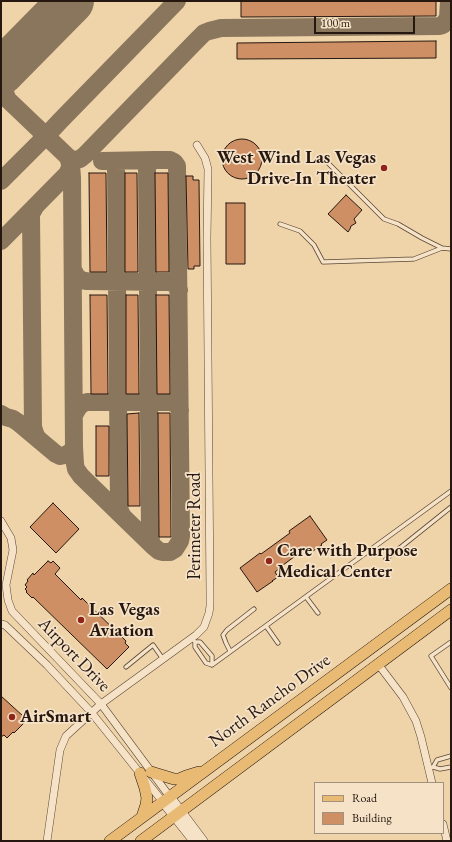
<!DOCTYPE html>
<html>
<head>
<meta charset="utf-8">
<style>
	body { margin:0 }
	#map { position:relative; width:452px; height:842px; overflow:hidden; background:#efd3a9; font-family:"EB Garamond",serif }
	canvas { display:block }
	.frame { position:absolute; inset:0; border:2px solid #261810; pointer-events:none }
	.legend { position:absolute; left:314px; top:782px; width:130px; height:52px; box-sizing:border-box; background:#f5e2c7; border:1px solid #a2917e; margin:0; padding:5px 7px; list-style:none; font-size:12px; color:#261810 }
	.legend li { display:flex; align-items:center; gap:8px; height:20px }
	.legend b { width:20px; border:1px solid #a2917e }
	.scale { position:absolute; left:314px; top:16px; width:101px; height:18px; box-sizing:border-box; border:2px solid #261810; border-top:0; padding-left:5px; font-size:12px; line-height:14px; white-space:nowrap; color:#261810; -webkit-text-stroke:3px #f5e2c7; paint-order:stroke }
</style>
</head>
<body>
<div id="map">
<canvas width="452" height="842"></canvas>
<div class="frame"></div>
<ul class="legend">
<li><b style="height:5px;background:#e8ba74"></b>Road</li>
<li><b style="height:11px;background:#ce8f64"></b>Building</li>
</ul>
<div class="scale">100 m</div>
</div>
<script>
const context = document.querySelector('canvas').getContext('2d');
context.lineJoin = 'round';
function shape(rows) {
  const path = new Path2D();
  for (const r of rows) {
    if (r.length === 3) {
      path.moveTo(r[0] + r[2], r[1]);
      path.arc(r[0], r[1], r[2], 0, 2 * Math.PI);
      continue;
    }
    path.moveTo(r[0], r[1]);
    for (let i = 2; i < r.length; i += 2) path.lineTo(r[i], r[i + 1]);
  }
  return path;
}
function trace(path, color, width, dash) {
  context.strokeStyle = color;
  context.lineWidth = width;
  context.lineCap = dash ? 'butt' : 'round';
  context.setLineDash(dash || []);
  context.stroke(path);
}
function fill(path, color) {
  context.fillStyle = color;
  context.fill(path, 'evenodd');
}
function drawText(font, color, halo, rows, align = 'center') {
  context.font = font + ' "EB Garamond",serif';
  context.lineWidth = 3.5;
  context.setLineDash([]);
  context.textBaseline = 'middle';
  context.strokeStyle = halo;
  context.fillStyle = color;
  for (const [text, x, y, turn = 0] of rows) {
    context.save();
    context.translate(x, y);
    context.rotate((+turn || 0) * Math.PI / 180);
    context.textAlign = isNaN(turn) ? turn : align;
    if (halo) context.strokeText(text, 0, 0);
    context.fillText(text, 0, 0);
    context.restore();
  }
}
trace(shape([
	[1,94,4,96,68,157,71,164,72,178,74,447,75,464,76,469,81,476,153,546,159,551,163,552,170,552,175,549,180,541,181,536,177,166,174,162,170,160,154,160,149,163,147,169,150,532,151,542,153,546],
	[7,98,4,90,3,81,8,65],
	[73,160,80,159,85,155,196,41,204,33,209,31,221,28,439,26,443,25,448,18,449,1],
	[102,161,154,160],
	[108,161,110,161,114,164,116,169,119,505,120,511,123,517],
	[1,181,46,136,60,121,177,1],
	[35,207,31,214,33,427,36,436,39,440],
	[1,241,67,174,70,168,70,164,69,160],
	[73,270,77,277,81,280,86,281,169,282,176,284,179,290],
	[1,414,6,417,13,419,19,423,56,454,60,456,65,455,71,452,74,447],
	[74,415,78,408,82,404,87,402,171,402,177,405,180,410]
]), '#8a765c', 18);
trace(shape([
	[1,72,71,1]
]), '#8a765c', 46);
const building = shape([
	[241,1,436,1,436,16,241,17,241,1],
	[436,41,436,58,237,59,237,43,436,41],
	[242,159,20],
	[89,173,106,173,107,272,90,272,89,173],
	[125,173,137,173,138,272,125,272,125,173],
	[155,173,168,173,169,272,156,272,155,173],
	[186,176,193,176,193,180,199,180,200,266,194,266,194,269,188,269,186,176],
	[346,195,362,210,354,219,356,223,351,226,350,229,348,232,328,214,346,195],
	[226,203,245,203,245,264,226,264,226,203],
	[90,295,107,295,108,394,91,394,90,295],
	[126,295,138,295,139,394,126,394,126,295],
	[156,295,169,295,170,394,157,394,156,295],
	[139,413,140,506,128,506,127,414,139,413],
	[158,413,170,413,171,537,159,537,158,413],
	[96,426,109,426,109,476,96,476,96,426],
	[53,503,79,529,56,553,30,527,53,503],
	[310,516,327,540,321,544,322,545,307,555,303,551,298,555,298,554,279,568,280,568,275,572,278,577,272,581,273,581,257,592,240,568,260,553,261,554,290,533,289,531,310,516],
	[48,561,51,563,53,561,60,568,55,574,81,600,82,598,126,641,125,643,129,647,107,669,33,597,32,598,26,592,27,591,25,589,27,587,25,585,28,581,27,580,33,573,34,575,48,561],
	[1,696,23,716,21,718,25,722,14,733,13,732,7,738,4,735,1,737,1,696]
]);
fill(building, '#ce8f64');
trace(building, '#261810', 1);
const service = shape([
	[328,163,384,219,398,224,422,238,442,248,451,249],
	[280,224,300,231,314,245,323,262,414,259,442,248],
	[386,559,451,507],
	[306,597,318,613],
	[266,626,278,643],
	[192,638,195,642,195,647,206,663,212,665],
	[195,642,200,642,212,656,212,665],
	[451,642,431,656,451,688],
	[230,651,226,643,223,635,227,630,254,609],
	[212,665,451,491],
	[126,667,153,645,163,659],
	[433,767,437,760,451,756],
	[428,768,433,767,440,769,451,767]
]);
const minor = shape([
	[1,521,11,538,13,550,6,585,8,600,12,611,101,704,170,797],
	[1,624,5,625,47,665,91,712,163,802],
	[378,664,403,697,416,721,421,737,432,783],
	[443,824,447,841],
	[47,841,60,750,66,736,101,704,196,635,204,627,209,613,210,606,210,593,207,238,208,169,205,158,197,145]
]);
const tertiary = shape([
	[170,797,203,841],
	[163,802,194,841]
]);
const primary = shape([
	[151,772,174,779,179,779,186,776,199,772],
	[140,773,145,788,147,798,146,805,142,817],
	[110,841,451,589],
	[141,841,451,610]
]);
trace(service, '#584736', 5);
trace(minor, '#584736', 8);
trace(tertiary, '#584736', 10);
trace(primary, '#261810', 12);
trace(service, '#f5e2c7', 3.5);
trace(minor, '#f5e2c7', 7);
trace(tertiary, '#f5e2c7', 9);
trace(primary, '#e8ba74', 11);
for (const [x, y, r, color] of [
	[384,168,4,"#8f2418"],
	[269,561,4,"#8f2418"],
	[81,620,4,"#8f2418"],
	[12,717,4,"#8f2418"]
]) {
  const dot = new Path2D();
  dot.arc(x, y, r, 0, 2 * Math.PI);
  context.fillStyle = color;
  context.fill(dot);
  trace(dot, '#f5e2c7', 1.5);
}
drawText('bold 18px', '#261810', '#f5e2c7', [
	["West Wind Las Vegas",376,158,"right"],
	["Drive-In Theater",376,179,"right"],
	["Care with Purpose",277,551],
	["Medical Center",277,572],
	["Las Vegas",89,610],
	["Aviation",89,631],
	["AirSmart",20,717]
], 'left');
drawText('18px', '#261810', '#f5e2c7', [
	["Perimeter Road",195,526,-90],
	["Airport Drive",74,655,46],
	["North Rancho Drive",270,701,-36]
]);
</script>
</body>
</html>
